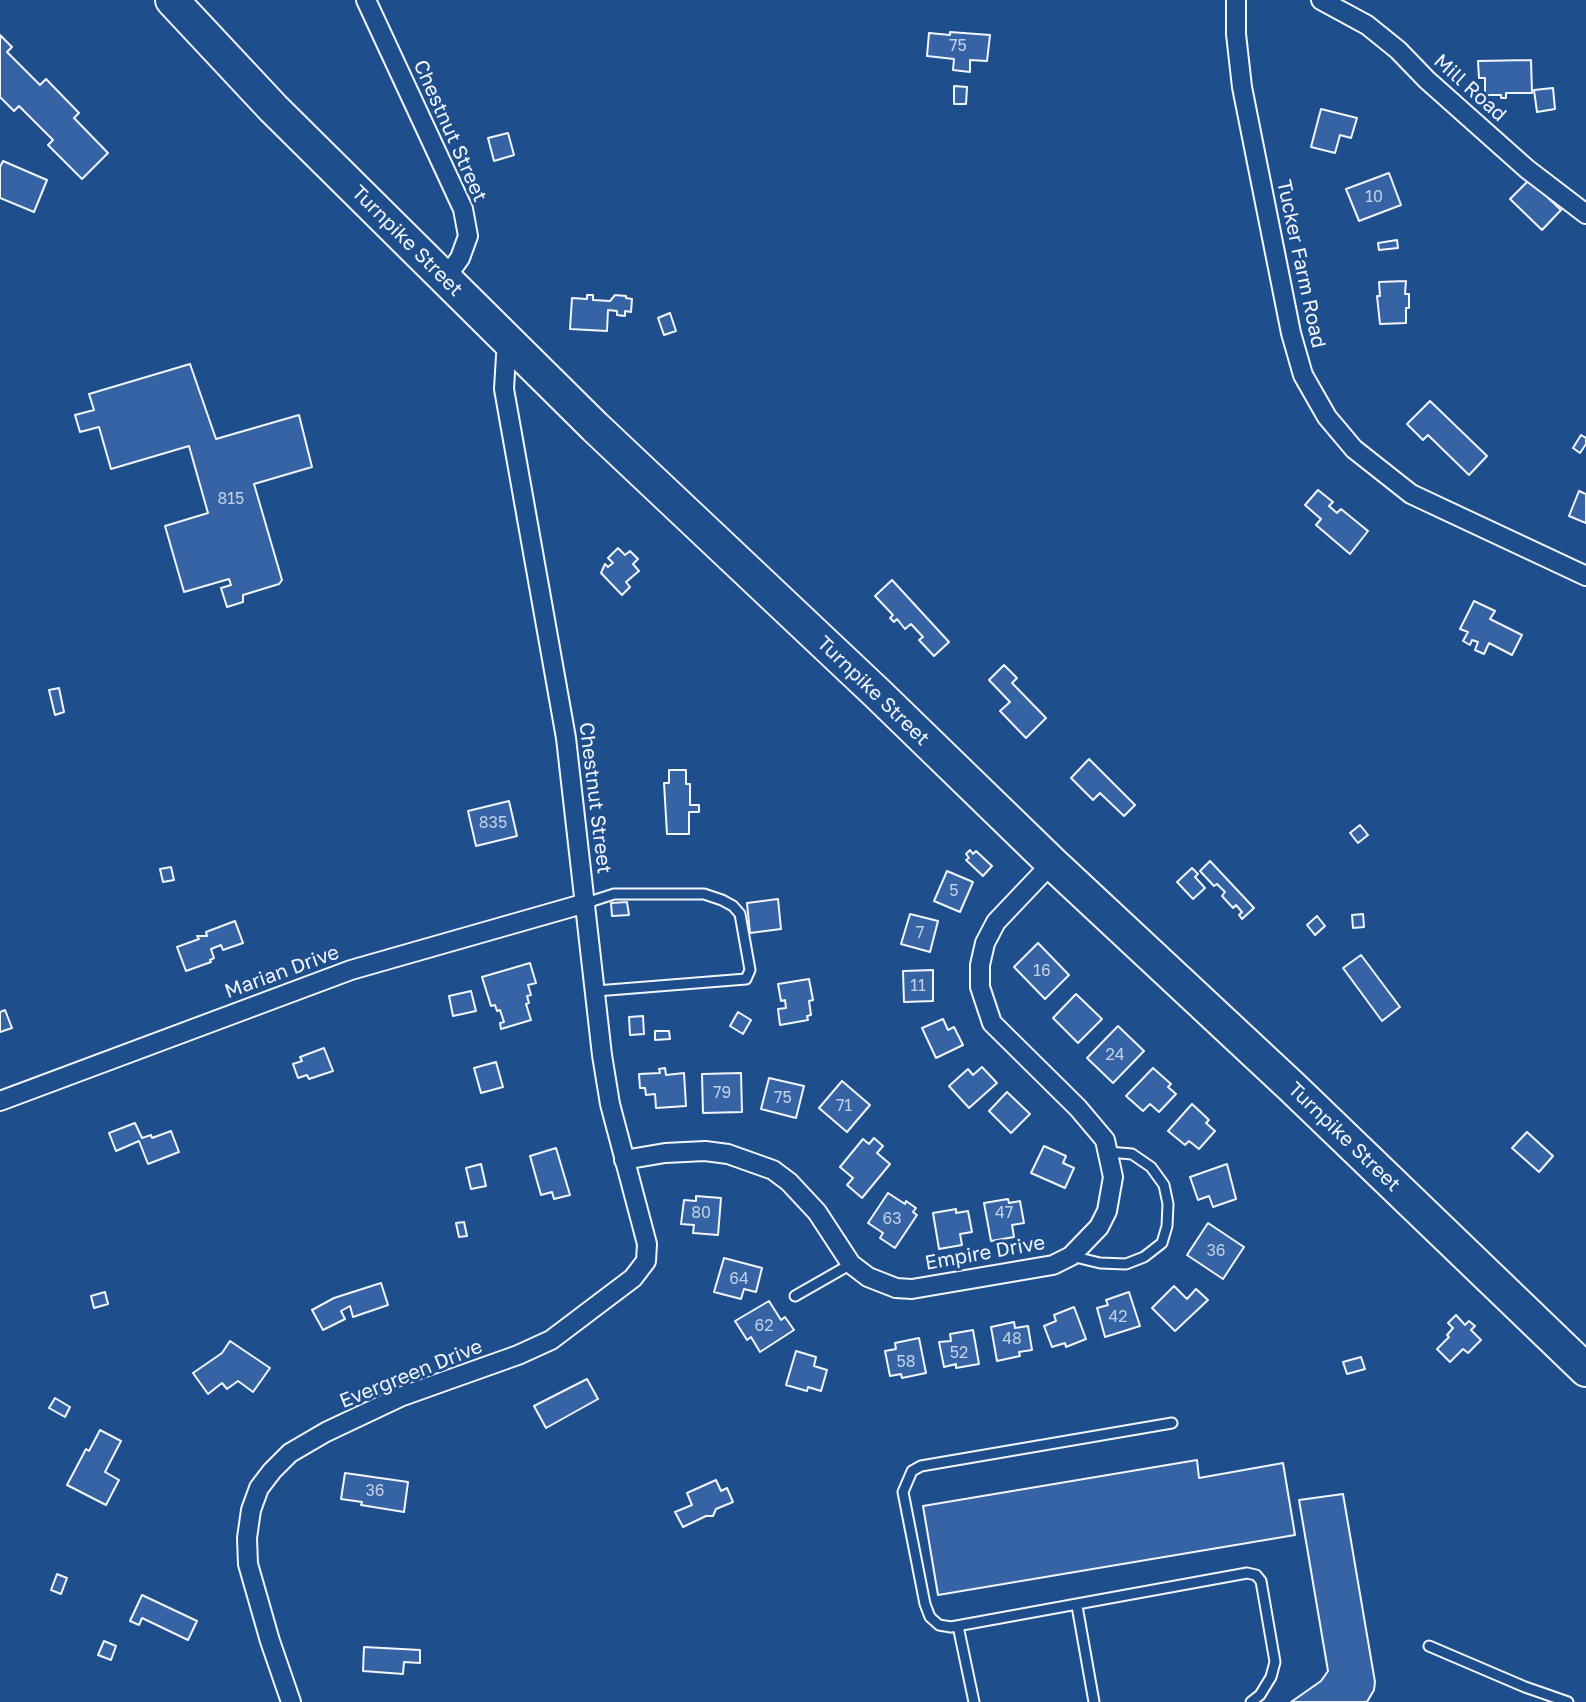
<!DOCTYPE html>
<html>
<head>
<meta charset="utf-8">
<style>
	body { margin:0 }
	canvas { display:block; background:#1f4e8c }
</style>
</head>
<body>
<canvas width="1586" height="1702"></canvas>
<script>
const context = document.querySelector('canvas').getContext('2d');
context.lineJoin = 'round';
function fill(path, color) {
  context.fillStyle = color;
  context.fill(path, 'evenodd');
}
function shape(rows) {
  const path = new Path2D();
  for (const r of rows) {
    path.moveTo(r[0], r[1]);
    for (let i = 2; i < r.length; i += 2) path.lineTo(r[i], r[i + 1]);
  }
  return path;
}
function trace(path, color, width, dash) {
  context.strokeStyle = color;
  context.lineWidth = width;
  context.lineCap = dash ? 'butt' : 'round';
  context.setLineDash(dash || []);
  context.stroke(path);
}
function drawText(font, color, halo, rows, align = 'center') {
  context.font = font + ' "Golos Text",sans-serif';
  context.lineWidth = 6;
  context.setLineDash([]);
  context.textBaseline = 'middle';
  context.strokeStyle = halo;
  context.fillStyle = color;
  for (const [text, x, y, turn = 0] of rows) {
    context.save();
    context.translate(x, y);
    context.rotate((+turn || 0) * Math.PI / 180);
    context.textAlign = isNaN(turn) ? turn : align;
    if (halo) context.strokeText(text, 0, 0);
    context.fillText(text, 0, 0);
    context.restore();
  }
}
const building = shape([
	[950,32,990,35,987,61,970,60,970,72,953,70,954,59,927,56,929,33,950,35,950,32],
	[0,35,12,47,7,52,40,85,46,79,79,113,74,118,108,153,82,179,48,145,53,140,19,106,14,111,0,97,0,35],
	[1531,60,1532,93,1506,93,1506,98,1501,98,1501,95,1485,95,1485,78,1479,78,1478,61,1531,60],
	[954,86,967,87,966,104,954,104,954,86],
	[1553,88,1555,109,1537,112,1534,90,1553,88],
	[1321,109,1357,118,1351,138,1340,135,1335,153,1311,147,1321,109],
	[508,133,514,155,494,161,488,138,508,133],
	[3,161,47,180,34,212,0,198,0,167,3,161],
	[1389,173,1401,205,1359,221,1346,189,1389,173],
	[1529,180,1561,210,1542,230,1510,199,1529,180],
	[1397,240,1398,248,1379,250,1378,243,1397,240],
	[1406,281,1405,294,1409,294,1409,308,1406,308,1406,323,1380,324,1377,296,1380,296,1379,282,1406,281],
	[587,295,593,295,593,300,610,301,615,295,626,296,626,298,632,299,631,312,625,311,625,316,617,315,617,311,608,310,607,331,570,329,572,298,587,299,587,295],
	[670,313,676,331,664,335,658,318,670,313],
	[190,364,216,439,299,415,312,467,254,484,282,580,279,584,243,595,243,602,227,607,221,588,231,585,229,579,184,592,165,526,208,513,189,446,111,469,99,427,80,432,75,415,94,410,89,394,190,364],
	[1430,401,1487,456,1469,475,1428,435,1423,440,1407,424,1430,401],
	[1581,435,1586,438,1586,444,1580,453,1573,448,1581,435],
	[1318,490,1333,502,1329,506,1337,513,1341,509,1368,531,1350,554,1316,525,1321,519,1305,505,1318,490],
	[1579,491,1586,494,1586,523,1569,516,1579,491],
	[618,548,625,555,630,551,638,559,633,564,639,571,626,582,630,587,622,595,601,573,605,564,608,567,613,563,608,558,618,548],
	[892,580,949,642,934,656,919,640,923,637,911,624,905,629,897,619,894,622,890,618,893,615,875,596,892,580],
	[1474,601,1495,611,1490,619,1522,635,1512,655,1489,643,1484,654,1475,650,1478,642,1472,640,1470,645,1463,641,1468,632,1460,629,1474,601],
	[1004,665,1017,678,1012,683,1046,718,1026,738,1000,711,1010,702,989,680,1004,665],
	[59,688,64,712,55,715,49,690,59,688],
	[1089,759,1135,805,1124,816,1100,793,1093,800,1071,778,1089,759],
	[669,770,686,770,686,784,690,784,690,805,699,805,699,812,689,812,689,834,667,834,664,783,669,783,669,770],
	[509,801,517,836,476,846,468,811,509,801],
	[1360,825,1368,835,1358,843,1350,833,1360,825],
	[970,850,973,854,976,851,992,866,983,876,966,860,969,858,966,854,970,850],
	[1210,861,1254,908,1242,919,1239,915,1242,912,1236,905,1233,908,1222,896,1225,892,1217,884,1214,886,1200,871,1210,861],
	[171,867,174,880,163,882,160,869,171,867],
	[1192,868,1198,874,1195,877,1205,888,1193,899,1177,882,1192,868],
	[947,871,973,882,960,912,934,901,947,871],
	[778,899,781,929,750,933,747,903,778,899],
	[627,902,629,915,612,916,611,903,627,902],
	[910,914,938,921,930,952,901,944,910,914],
	[1363,914,1364,927,1353,928,1352,915,1363,914],
	[1317,916,1325,926,1315,935,1307,925,1317,916],
	[235,921,243,943,223,950,221,945,211,949,214,958,210,960,211,962,186,971,177,947,199,939,197,936,207,936,206,932,235,921],
	[1038,943,1069,975,1045,999,1014,967,1038,943],
	[1361,955,1400,1007,1382,1021,1343,968,1361,955],
	[530,963,536,983,528,985,531,995,527,996,529,1003,526,1004,531,1020,501,1029,500,1023,504,1022,500,1010,497,1011,495,1005,491,1006,482,977,530,963],
	[933,970,933,1001,904,1002,903,971,933,970],
	[809,979,813,1000,809,1001,811,1015,807,1016,808,1020,780,1025,778,1009,786,1008,785,1000,781,1001,778,984,809,979],
	[471,991,476,1011,453,1016,449,996,471,991],
	[1076,994,1102,1019,1078,1043,1053,1018,1076,994],
	[5,1010,12,1028,0,1032,0,1012,5,1010],
	[738,1012,751,1020,743,1034,730,1026,738,1012],
	[643,1016,644,1034,630,1035,629,1017,643,1016],
	[943,1019,948,1030,954,1027,963,1045,936,1058,922,1028,943,1019],
	[1118,1026,1144,1051,1113,1083,1087,1058,1118,1026],
	[655,1031,669,1031,670,1039,655,1040,655,1031],
	[324,1048,333,1071,309,1079,307,1075,298,1078,293,1064,302,1061,300,1057,324,1048],
	[496,1062,503,1087,481,1093,474,1068,496,1062],
	[982,1067,997,1083,969,1108,949,1086,968,1069,973,1075,982,1067],
	[665,1068,666,1075,684,1073,686,1106,656,1108,655,1094,646,1095,645,1088,640,1088,639,1074,660,1073,659,1069,665,1068],
	[1153,1068,1171,1084,1168,1087,1176,1094,1159,1112,1150,1104,1143,1111,1126,1096,1153,1068],
	[741,1073,742,1112,703,1113,702,1074,741,1073],
	[769,1078,804,1086,796,1118,761,1109,769,1078],
	[842,1081,870,1105,847,1132,819,1108,842,1081],
	[1007,1092,1030,1114,1011,1133,989,1111,1007,1092],
	[1192,1104,1209,1120,1206,1123,1215,1131,1199,1149,1189,1141,1185,1145,1168,1131,1192,1104],
	[135,1123,142,1138,151,1135,152,1138,171,1131,179,1152,148,1164,139,1141,116,1151,109,1133,135,1123],
	[1527,1132,1553,1156,1539,1172,1512,1148,1527,1132],
	[874,1138,883,1146,877,1153,890,1164,862,1198,847,1185,853,1178,840,1167,863,1139,869,1144,874,1138],
	[1044,1146,1066,1156,1063,1163,1074,1168,1065,1188,1031,1173,1044,1146],
	[556,1148,570,1195,554,1199,552,1192,541,1195,530,1156,556,1148],
	[481,1164,486,1186,471,1189,466,1168,481,1164],
	[1227,1164,1236,1199,1213,1207,1209,1196,1198,1200,1190,1177,1227,1164],
	[888,1193,905,1204,906,1201,916,1208,913,1212,917,1215,895,1248,880,1238,883,1233,868,1223,888,1193],
	[696,1196,721,1198,718,1235,693,1233,694,1225,681,1224,684,1200,696,1201,696,1196],
	[1008,1199,1009,1203,1020,1201,1024,1223,1012,1225,1014,1237,991,1241,984,1203,1008,1199],
	[956,1209,956,1213,968,1211,972,1232,960,1234,962,1245,939,1249,933,1213,956,1209],
	[464,1222,467,1236,459,1237,456,1223,464,1222],
	[1208,1223,1244,1247,1223,1279,1187,1255,1208,1223],
	[724,1258,762,1268,756,1292,744,1289,741,1299,714,1292,724,1258],
	[381,1283,388,1305,353,1317,350,1306,341,1311,345,1319,323,1330,312,1310,334,1298,381,1283],
	[1174,1286,1187,1299,1196,1289,1208,1300,1175,1331,1152,1308,1174,1286],
	[105,1292,108,1304,94,1308,91,1296,105,1292],
	[1129,1292,1140,1326,1105,1337,1097,1308,1108,1305,1106,1300,1129,1292],
	[769,1301,781,1320,785,1317,794,1330,760,1352,751,1337,747,1340,735,1321,769,1301],
	[1074,1307,1086,1339,1066,1347,1065,1343,1052,1347,1044,1326,1056,1321,1054,1315,1074,1307],
	[1456,1315,1465,1325,1469,1321,1475,1326,1471,1330,1481,1340,1468,1353,1463,1349,1450,1362,1437,1349,1449,1337,1447,1335,1453,1328,1448,1323,1456,1315],
	[1014,1322,1015,1328,1028,1326,1032,1350,1019,1352,1020,1356,997,1361,991,1327,1014,1322],
	[973,1330,979,1364,956,1368,956,1364,944,1367,939,1342,951,1341,950,1334,973,1330],
	[919,1338,926,1373,902,1378,901,1374,890,1376,885,1351,896,1349,895,1343,919,1338],
	[230,1341,270,1368,253,1392,238,1381,227,1389,222,1383,208,1394,193,1373,222,1353,230,1341],
	[796,1351,816,1357,814,1366,827,1370,821,1391,808,1387,807,1391,786,1385,796,1351],
	[1361,1357,1365,1369,1347,1374,1343,1362,1361,1357],
	[587,1379,598,1399,546,1428,534,1406,587,1379],
	[55,1398,70,1407,65,1417,49,1408,55,1398],
	[100,1430,121,1441,105,1472,119,1480,106,1505,67,1485,86,1449,89,1451,100,1430],
	[1197,1460,1199,1478,1283,1463,1295,1535,938,1595,923,1506,1197,1460],
	[345,1473,408,1482,404,1512,361,1505,362,1502,341,1499,345,1473],
	[716,1480,721,1491,727,1488,733,1502,716,1509,713,1516,706,1516,683,1527,675,1512,692,1505,687,1493,716,1480],
	[1343,1494,1375,1682,1374,1690,1367,1702,1291,1702,1321,1681,1328,1671,1299,1500,1343,1494],
	[57,1574,67,1578,61,1594,51,1590,57,1574],
	[142,1595,197,1621,188,1640,142,1618,139,1625,130,1621,142,1595],
	[104,1641,116,1646,111,1660,98,1655,104,1641],
	[364,1647,420,1650,420,1663,404,1662,403,1674,363,1671,364,1647]
]);
fill(building, '#3563a3');
trace(building, '#f2f6ff', 2);
const lane = shape([
	[586,903,614,894,704,894,722,900,733,906,740,914,750,970,746,979,596,991],
	[1071,1256,1100,1263,1126,1264,1144,1257,1162,1243,1167,1226,1168,1204,1164,1185,1151,1167,1132,1154,1108,1152],
	[795,1296,851,1264],
	[1172,1423,921,1466,912,1471,903,1492,925,1604,930,1617,939,1625,951,1627,1247,1573,1256,1575,1261,1581,1275,1662,1271,1677,1260,1695,1251,1702],
	[1077,1606,1094,1702],
	[958,1626,974,1702],
	[1429,1646,1525,1687,1568,1702]
]);
const street = shape([
	[366,0,463,209,468,236,460,258,444,280],
	[1236,0,1236,34,1242,87,1291,333,1303,375,1327,417,1354,449,1411,494,1586,576],
	[1321,0,1367,25,1398,50,1427,80,1527,169,1586,214],
	[0,1101,351,970,586,903],
	[624,1160,665,1153,705,1151,728,1154,773,1170,789,1182,817,1212,851,1264,868,1277,896,1288,912,1289,1053,1265,1071,1256,1099,1227,1107,1211,1113,1177,1105,1140,1078,1108,992,1023,980,987,980,965,985,943,996,922,1052,863],
	[291,1702,270,1641,248,1564,247,1538,251,1510,259,1488,272,1471,290,1453,326,1432,400,1397,518,1355,551,1340,633,1278,646,1261,647,1244,610,1104,602,1055,566,738,504,389,507,339]
]);
const highway = shape([
	[172,0,273,108,595,427,878,694,1052,863,1292,1087,1586,1370]
]);
trace(lane, '#f2f6ff', 13);
trace(street, '#f2f6ff', 22);
trace(highway, '#f2f6ff', 36);
trace(lane, '#1f4e8c', 9);
trace(street, '#1f4e8c', 18);
trace(highway, '#1f4e8c', 32);
drawText('16px', '#c3d1e8', null, [
	["75",958,46],
	["10",1374,197],
	["815",231,499],
	["835",493,823],
	["5",954,891],
	["7",920,933],
	["16",1042,971],
	["11",918,986],
	["24",1115,1055],
	["79",722,1093],
	["75",783,1098],
	["71",844,1106],
	["80",701,1213],
	["47",1004,1213],
	["63",892,1219],
	["36",1216,1251],
	["64",739,1279],
	["42",1118,1317],
	["62",764,1326],
	["48",1012,1339],
	["52",959,1353],
	["58",906,1362],
	["36",375,1491]
]);
drawText('20px', '#f2f6ff', '#1f4e8c', [
	["Mill Road",1470,88,42],
	["Chestnut Street",450,131,66],
	["Turnpike Street",407,241,45],
	["Tucker Farm Road",1301,264,78],
	["Turnpike Street",873,691,44],
	["Chestnut Street",595,798,83],
	["Marian Drive",282,972,-20],
	["Turnpike Street",1344,1137,44],
	["Empire Drive",985,1253,-10],
	["Evergreen Drive",411,1374,-22]
]);
</script>
</body>
</html>
